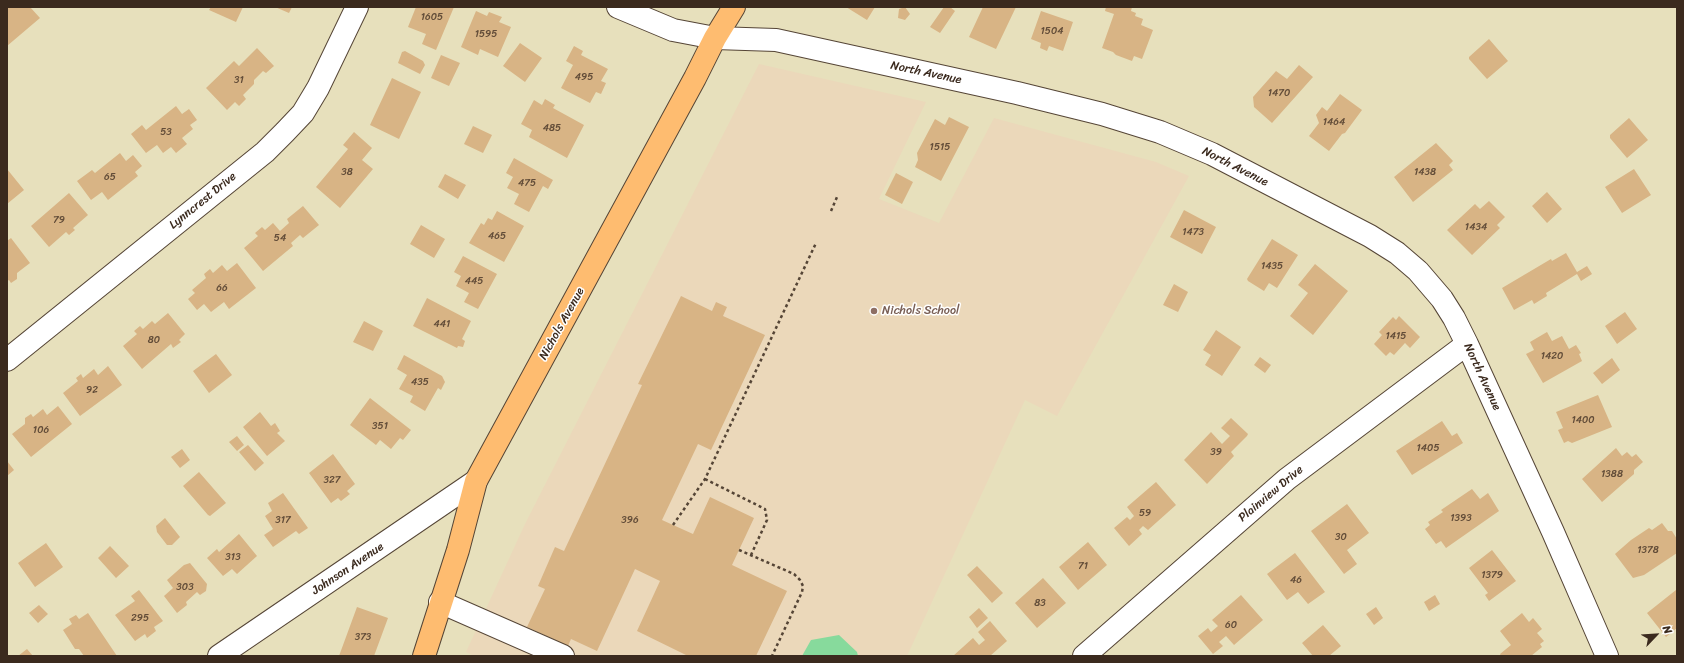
<!DOCTYPE html>
<html>
<head>
<meta charset="utf-8">
<style>
	body { margin:0 }
	#map { position:relative; width:1684px; height:663px; overflow:hidden; background:#e7e0bc; font-family:Sriracha,sans-serif }
	canvas { display:block }
	.frame { position:absolute; inset:0; border:8px solid #3b2a1e; pointer-events:none }
	.north { position:absolute; left:1636px; top:615px; width:40px; height:40px; -webkit-text-stroke:3px #fff; paint-order:stroke; rotate:65deg; font-size:11px; font-weight:700; line-height:16px; text-align:center; color:#3b2a1e }
	.north::after { content:''; display:block; margin:auto; width:14px; height:18px; background:#3b2a1e; clip-path:polygon(50% 0,100% 100%,50% 72%,0 100%) }
</style>
</head>
<body>
<div id="map">
<canvas width="1684" height="663"></canvas>
<div class="frame"></div>
<div class="north">N</div>
</div>
<script>
const context = document.querySelector('canvas').getContext('2d');
context.lineJoin = 'round';
function fill(path, color) {
  context.fillStyle = color;
  context.fill(path, 'evenodd');
}
function shape(rows) {
  const path = new Path2D();
  for (const r of rows) {
    path.moveTo(r[0], r[1]);
    for (let i = 2; i < r.length; i += 2) path.lineTo(r[i], r[i + 1]);
  }
  return path;
}
function trace(path, color, width, dash) {
  context.strokeStyle = color;
  context.lineWidth = width;
  context.lineCap = dash ? 'butt' : 'round';
  context.setLineDash(dash || []);
  context.stroke(path);
}
function drawText(font, color, halo, rows, align = 'center') {
  context.font = font + ' Sriracha,sans-serif';
  context.lineWidth = 3;
  context.setLineDash([]);
  context.textBaseline = 'middle';
  context.strokeStyle = halo;
  context.fillStyle = color;
  for (const [text, x, y, turn = 0] of rows) {
    context.save();
    context.translate(x, y);
    context.rotate((+turn || 0) * Math.PI / 180);
    context.textAlign = isNaN(turn) ? turn : align;
    if (halo) context.strokeText(text, 0, 0);
    context.fillText(text, 0, 0);
    context.restore();
  }
}
fill(shape([
	[759,64,926,102,879,199,939,223,994,118,1156,162,1189,176,1057,416,1025,400,907,656,474,656,466,652,525,524]
]), '#ebd8ba');
fill(shape([
	[839,635,857,652,858,656,802,656,811,640]
]), '#87da9c');
fill(shape([
	[7,7,30,7,40,18,7,46],
	[211,7,243,7,236,22,209,10],
	[275,7,292,7,289,13],
	[416,7,454,7,436,50,422,44,426,34,408,27],
	[846,7,875,7,867,20],
	[905,7,910,14,905,20,898,18,899,9],
	[944,7,950,7,955,11,940,33,930,27],
	[983,7,1016,7,996,49,969,37],
	[1106,7,1132,7,1131,11,1136,13,1135,16,1143,19,1141,25,1153,30,1142,59,1134,56,1132,61,1116,55,1113,52,1102,48,1114,14,1105,11],
	[476,11,487,16,489,12,502,17,499,22,511,27,498,57,480,49,478,55,461,47],
	[1041,11,1073,22,1063,51,1049,46,1047,51,1040,48,1041,43,1031,39],
	[1489,39,1508,61,1487,79,1469,59,1469,57],
	[520,43,542,58,525,82,503,66],
	[574,46,583,51,581,55,608,69,601,81,606,83,601,94,596,92,590,103,561,88,573,65,566,61],
	[257,48,274,66,266,73,263,71,254,80,254,84,243,95,246,99,239,106,235,102,227,110,206,88,234,61,239,66],
	[405,51,423,61,425,65,420,74,398,63,402,52],
	[441,55,460,63,449,86,431,78],
	[1299,65,1313,77,1272,123,1254,107,1253,97,1276,71,1287,79],
	[392,78,421,92,399,139,370,125],
	[1340,94,1362,110,1345,133,1342,134,1329,151,1309,136,1319,123,1316,115,1322,107,1327,111],
	[545,99,555,105,553,108,584,125,567,158,529,137,532,130,521,124,534,100,542,105],
	[176,106,182,114,189,109,197,120,190,125,193,129,182,138,187,144,176,153,171,147,163,153,157,145,146,153,131,134,142,125,146,130],
	[949,117,969,127,941,181,915,167,918,160,917,153,935,119,945,125],
	[1629,118,1648,140,1627,158,1610,138,1610,135],
	[473,126,492,135,483,153,464,144],
	[354,132,372,148,362,160,373,169,340,208,316,187,348,149,343,145],
	[1436,143,1453,161,1449,165,1453,170,1413,202,1394,177],
	[120,153,126,161,133,155,142,166,135,172,138,176,108,200,102,192,91,200,77,181,92,170,95,173],
	[514,158,553,180,548,189,543,186,529,212,514,204,519,194,507,188,513,177,506,173],
	[7,169,24,190,7,204],
	[1634,169,1651,195,1622,213,1605,187],
	[896,173,913,182,902,204,885,195],
	[445,174,466,185,458,199,438,187],
	[1547,192,1562,209,1547,223,1532,206],
	[69,193,88,215,73,228,75,230,69,235,66,232,49,247,31,226],
	[1489,201,1505,217,1497,225,1500,228,1472,255,1447,230,1475,204,1480,209],
	[303,206,319,225,303,238,300,235,291,243,293,246,263,271,244,248,258,236,255,233,262,227,265,230,273,223,280,231,289,223,287,219],
	[1184,210,1216,227,1202,254,1170,237],
	[497,211,524,226,504,262,469,243,481,223,484,225,488,218,492,220],
	[421,225,445,239,434,258,410,244],
	[11,238,30,263,17,273,17,279,11,283,9,280,7,281,7,241],
	[1272,239,1298,255,1277,288,1269,283,1264,291,1248,281,1247,279],
	[1566,253,1577,272,1587,266,1592,274,1581,281,1577,274,1546,293,1547,296,1534,304,1532,300,1514,310,1502,288,1551,259,1552,261],
	[463,256,497,274,478,309,464,302,469,293,456,286,461,276,454,272],
	[237,263,256,288,229,309,224,302,211,312,204,304,197,310,188,299,195,293,192,290,206,278,204,274,210,269,213,273,222,265,227,271],
	[1315,264,1348,291,1313,335,1290,316,1308,293,1298,285],
	[1174,284,1188,292,1178,312,1163,305],
	[681,296,712,311,716,302,727,307,723,316,765,335,711,450,698,444,662,520,693,534,710,497,754,518,732,565,787,591,756,656,688,656,637,631,660,581,635,569,597,651,571,639,568,646,527,627,545,589,538,586,555,547,564,551,642,385,638,384],
	[427,298,471,321,462,339,465,341,463,347,458,346,457,348,413,326],
	[1625,312,1637,329,1617,344,1605,326],
	[168,313,185,334,179,340,181,342,173,348,171,344,142,369,123,346,137,334,134,331,140,326,143,329,152,321,155,324],
	[1399,316,1420,337,1410,348,1405,343,1394,355,1390,352,1386,356,1374,344,1382,335,1379,332,1393,317,1396,320],
	[364,321,383,331,373,351,353,342],
	[1216,330,1241,347,1222,376,1205,365,1211,355,1203,350],
	[1547,332,1552,341,1562,336,1569,349,1576,345,1581,353,1579,354,1582,361,1543,383,1526,354,1534,350,1530,342],
	[216,354,232,375,209,393,193,371],
	[404,355,442,376,445,382,441,390,438,388,425,411,410,402,413,396,399,389,407,375,397,369],
	[1260,357,1271,365,1265,373,1254,365],
	[1612,358,1620,370,1602,384,1593,373],
	[108,366,122,385,80,416,63,393,78,381,76,378,81,374,83,378,94,369,98,375],
	[1598,395,1612,427,1572,443,1568,441,1564,443,1558,430,1563,428,1556,412],
	[370,398,411,430,403,440,400,438,391,449,380,440,376,445,350,425],
	[58,406,72,424,31,457,12,434,25,424,25,418,31,414,33,417,43,409,47,415],
	[260,412,271,426,275,423,280,431,277,433,285,441,267,456,243,427],
	[1231,418,1248,434,1247,436,1231,452,1234,456,1207,484,1184,460,1211,432,1222,444,1230,436,1221,428],
	[1442,421,1452,436,1457,433,1463,443,1412,475,1396,451],
	[237,436,244,445,237,451,229,442],
	[248,445,264,463,255,471,239,452],
	[1616,448,1622,456,1627,452,1632,457,1636,454,1643,462,1634,470,1634,474,1602,502,1582,479],
	[182,449,190,460,180,468,171,457],
	[333,454,355,484,347,491,350,494,341,501,338,498,331,503,309,473],
	[7,461,14,470,7,476],
	[199,472,226,503,210,516,208,515,183,486],
	[1156,482,1176,505,1148,530,1143,526,1139,530,1142,534,1129,546,1114,528,1127,517,1130,520,1134,516,1127,507],
	[1472,489,1480,499,1488,493,1499,511,1446,548,1441,541,1436,544,1425,529,1430,525,1428,522,1443,512,1441,510],
	[283,493,308,528,299,534,296,531,273,547,264,535,273,529,265,516,272,511,268,503],
	[1347,504,1369,533,1347,550,1357,564,1344,574,1311,531],
	[165,518,180,537,172,545,167,545,157,532,156,526],
	[1662,523,1668,531,1672,531,1677,539,1677,553,1644,575,1633,578,1615,554,1631,540,1649,528,1652,530],
	[239,534,257,556,237,574,232,569,223,576,207,558,217,549,219,552],
	[1088,542,1107,565,1078,590,1059,567],
	[46,543,63,567,35,587,18,563],
	[110,546,129,566,116,578,98,558],
	[1492,550,1516,581,1489,601,1485,595,1488,593,1469,568],
	[1295,553,1325,592,1308,604,1298,592,1287,600,1267,574],
	[190,563,207,584,206,591,200,595,197,592,186,602,187,605,177,613,164,596,173,588,167,580,184,565],
	[977,566,1003,593,992,603,967,575],
	[1043,578,1066,603,1037,628,1015,603],
	[139,590,163,621,154,627,156,631,147,638,145,634,135,641,115,615,135,601,131,596],
	[1676,590,1677,592,1677,628,1666,637,1647,613],
	[1241,595,1263,620,1234,645,1226,636,1219,642,1223,646,1213,654,1198,636,1208,628,1211,632,1218,626,1212,620],
	[1435,595,1440,604,1429,611,1424,602],
	[39,605,48,614,38,623,29,613],
	[357,607,388,618,374,656,339,656],
	[1376,607,1383,618,1374,625,1366,614],
	[979,608,988,618,977,628,969,617],
	[88,613,117,656,84,656,79,649,75,649,63,630,72,624,69,619,76,615,79,619],
	[1522,613,1529,622,1533,618,1542,629,1537,633,1544,641,1540,644,1542,647,1531,656,1501,656,1500,654,1511,645,1500,631],
	[990,621,1007,641,990,656,953,656,973,638,979,645,985,640,978,632],
	[1323,625,1341,646,1329,656,1313,656,1302,643],
	[27,649,33,656,18,656]
]), '#d8b485');
const minor = shape([
	[618,7,673,30,715,38,776,40,1017,93,1102,114,1160,132,1212,154,1370,236,1397,253,1418,271,1442,299,1454,318,1467,344,1553,532,1607,656],
	[7,360,265,152,285,132,303,113,318,88,357,7],
	[440,602,563,656],
	[219,656,476,481],
	[1084,656,1287,479,1467,344]
]);
const major = shape([
	[424,656,458,550,476,481,695,78,715,38,734,7]
]);
trace(minor, '#554536', 24);
trace(major, '#554536', 24);
trace(shape([
	[831,211,837,197],
	[705,479,765,509,767,520,751,555],
	[673,525,705,479,816,243],
	[739,550,794,574,800,580,803,586,802,592,772,656]
]), '#554536', 2.5, [3, 3]);
trace(minor, '#fff', 22);
trace(major, '#febc70', 22);
for (const [x, y, r, color] of [
	[874,311,4,"#8d6e63"]
]) {
  const dot = new Path2D();
  dot.arc(x, y, r, 0, 2 * Math.PI);
  context.fillStyle = color;
  context.fill(dot);
  trace(dot, '#fff', 1.5);
}
drawText('10px', '#624c38', null, [
	["1605",432,17],
	["1504",1052,31],
	["1595",486,34],
	["495",584,77],
	["31",239,80],
	["1470",1279,93],
	["1464",1334,122],
	["485",552,128],
	["53",166,132],
	["1515",940,147],
	["38",347,172],
	["1438",1425,172],
	["65",110,177],
	["475",527,183],
	["79",59,220],
	["1434",1476,227],
	["1473",1193,232],
	["465",497,236],
	["54",280,238],
	["1435",1272,266],
	["445",474,281],
	["66",222,288],
	["441",442,324],
	["1415",1396,336],
	["80",154,340],
	["1420",1552,356],
	["435",420,382],
	["92",92,390],
	["1400",1583,420],
	["351",380,426],
	["106",41,430],
	["1405",1428,448],
	["39",1216,452],
	["1388",1612,474],
	["327",332,480],
	["59",1145,513],
	["1393",1461,518],
	["317",283,520],
	["396",630,520],
	["30",1341,537],
	["1378",1648,550],
	["313",233,557],
	["71",1083,566],
	["1379",1492,575],
	["46",1296,580],
	["303",185,587],
	["83",1040,603],
	["295",140,618],
	["60",1231,625],
	["373",363,637]
]);
drawText('12px', '#3b2a1e', '#fff', [
	["North Avenue",926,73,12],
	["North Avenue",1235,167,27],
	["Lynncrest Drive",203,201,-39],
	["Nichols Avenue",562,324,-61],
	["North Avenue",1482,377,65],
	["Plainview Drive",1271,494,-40],
	["Johnson Avenue",348,569,-34]
]);
drawText('12px', '#785e54', '#fff', [
	["Nichols School",882,311]
], 'left');
</script>
</body>
</html>
